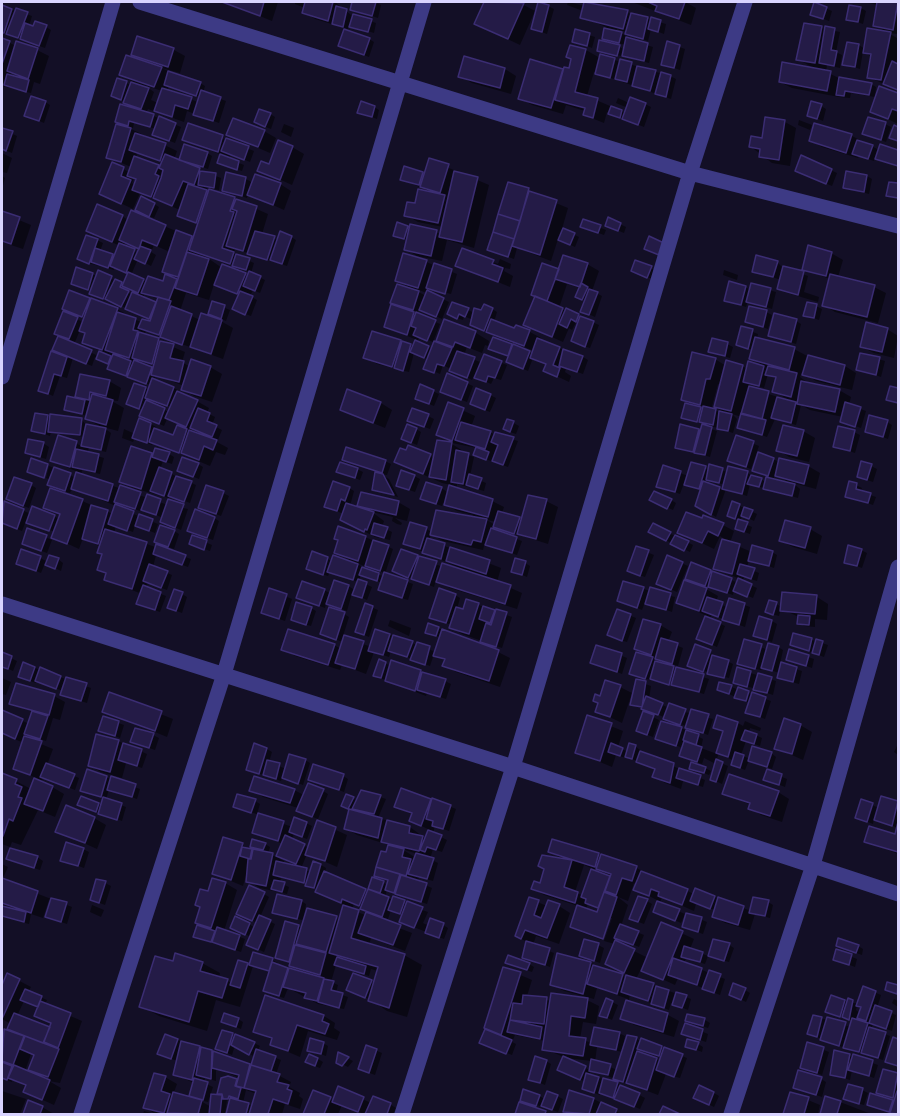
<!DOCTYPE html>
<html>
<head>
<meta charset="utf-8">
<style>
	body { margin:0 }
	#map { position:relative; width:900px; height:1116px; overflow:hidden; background:#130f26; font-family:"Asap Condensed",sans-serif }
	canvas { display:block }
	.frame { position:absolute; inset:0; border:3px solid #d9d4ff; pointer-events:none }
</style>
</head>
<body>
<div id="map">
<canvas width="900" height="1116"></canvas>
<div class="frame"></div>
</div>
<script>
const context = document.querySelector('canvas').getContext('2d');
context.lineJoin = 'round';
function fill(path, color) {
  context.fillStyle = color;
  context.fill(path, 'evenodd');
}
function shape(rows) {
  const path = new Path2D();
  for (const r of rows) {
    path.moveTo(r[0], r[1]);
    for (let i = 2; i < r.length; i += 2) path.lineTo(r[i], r[i + 1]);
  }
  return path;
}
function trace(path, color, width, dash) {
  context.strokeStyle = color;
  context.lineWidth = width;
  context.lineCap = dash ? 'butt' : 'round';
  context.setLineDash(dash || []);
  context.stroke(path);
}
fill(shape([
	[225,2,278,2,272,21],
	[295,2,335,2,351,15,376,23,374,33,349,25,348,29,315,19,304,12,305,8,295,4],
	[354,2,373,2,381,5,378,18,351,9],
	[486,2,518,2,535,11,520,45,476,24],
	[568,2,585,6,588,2,666,24,664,34,651,29,648,41,628,34,626,39,653,47,649,63,598,50,615,45,604,38,606,27,582,17,583,11,567,5],
	[617,29,627,32,626,36,616,30],
	[613,42,626,45,625,50,613,43],
	[632,2,685,2,696,8,691,25],
	[864,2,898,2,898,90,868,77,872,57,863,51,860,69,844,64,859,45,865,49,888,33,874,25,878,5],
	[888,33,898,34,897,38],
	[814,4,832,11,829,21,811,14],
	[2,6,32,16,29,26,46,27,51,30,45,48,2,33],
	[548,6,554,9,547,34,533,29],
	[861,8,866,11,863,24,848,19],
	[821,28,840,32,836,52,842,55,840,68,827,65,826,72,841,79,871,84,876,87,875,97,851,93,850,98,839,97,792,88,780,82,815,69,798,59],
	[576,31,595,37,592,48,574,41],
	[138,38,174,50,185,56,180,73,158,67,200,83,205,86,203,93,226,101,219,123,187,111,184,122,148,109,146,113,181,127,175,143,160,137,156,129,134,123,133,128,126,127,117,121,136,109,118,98,118,80,131,85,138,85,121,75,145,61,133,55],
	[144,85,162,91,158,103,151,100,154,92],
	[169,86,200,97,198,102,167,91],
	[2,39,16,46,37,50,49,56,40,84,34,82,31,93,2,86],
	[12,73,21,78,11,76],
	[369,39,374,42,369,57,345,48],
	[668,43,685,49,680,70,663,64],
	[571,46,586,50,600,58,601,56,670,76,676,79,671,99,594,72,587,96,626,113,628,108,616,103,618,98,629,103,645,104,651,107,644,127,607,112,604,123,584,115,585,111,566,105,563,114,532,105,520,98,531,61,570,70,573,59],
	[465,58,505,69,516,76,511,94,472,83,460,76],
	[880,88,898,95,898,124,871,111],
	[45,102,50,105,44,123,26,115],
	[821,106,826,109,823,121,809,115],
	[374,107,379,110,377,119,359,112],
	[270,114,275,117,271,129,261,125],
	[799,120,812,125,810,130,798,125],
	[785,122,796,128,790,166,772,163,750,146,763,140],
	[284,124,294,128,291,137,281,132],
	[885,124,891,127,886,142,864,133],
	[189,125,254,151,250,162,231,154,229,159,244,165,242,171,219,163,222,155,184,140],
	[815,125,852,136,879,150,881,146,898,151,898,166,875,157,874,161,859,156,858,158,822,147,811,141],
	[127,127,177,151,174,160,186,164,181,159,207,153,212,156,208,169,190,163,189,166,221,178,219,190,207,188,205,191,234,199,268,214,262,234,278,240,291,237,296,240,287,266,235,249,234,254,254,263,251,273,265,280,260,293,253,290,250,296,257,300,251,316,240,312,239,296,214,284,209,300,186,293,180,311,200,320,219,320,233,328,223,359,146,331,144,335,185,352,182,362,190,367,210,367,222,374,212,402,194,396,183,389,184,386,156,375,154,381,174,388,209,408,207,413,215,417,212,425,222,430,217,442,228,448,225,455,216,452,210,466,153,442,152,445,135,438,133,442,122,438,124,429,135,434,151,424,156,427,155,430,174,437,178,427,187,430,188,428,168,417,164,426,146,418,143,410,134,407,145,388,149,390,151,385,114,372,109,369,111,365,95,357,92,366,73,358,67,378,60,376,53,396,40,390,65,356,54,349,64,313,83,322,85,318,69,312,89,300,117,309,142,323,151,323,152,320,72,283,77,269,97,276,98,272,124,285,129,274,114,267,114,270,84,262,97,240,103,243,100,251,115,257,120,246,88,231,122,216,128,220,132,212,194,239,199,225,179,215,180,210,140,193,133,209,101,194,113,164,129,172,131,167,108,157],
	[137,153,163,163,161,168,136,158],
	[134,178,137,180,135,185,132,183],
	[126,242,140,250,139,253,124,247],
	[154,245,170,252,163,271,174,277,163,283,147,282,131,275,138,259,151,266,156,255,151,252],
	[205,256,250,272,248,276,222,268],
	[127,287,134,291,133,295,125,291],
	[145,293,159,300,157,305,143,298],
	[80,330,87,334,84,342,100,351,98,356,68,341,75,342],
	[141,361,155,365,154,370,140,364],
	[148,398,171,407,169,412,147,402],
	[199,431,210,436,209,439,197,434],
	[2,129,17,136,12,153,2,149],
	[264,131,276,138,270,153,228,135],
	[292,147,304,154,292,185,259,170,270,166],
	[2,153,12,158,7,173,2,172],
	[802,157,837,173,832,186,802,173],
	[430,160,489,185,474,248,447,240,442,261,417,256,406,249,408,240,400,238,407,227,441,234,443,227,418,222,406,215,435,194,402,179,422,173,425,175],
	[2,176,5,178,2,189],
	[867,176,872,179,869,194,844,187],
	[246,179,253,183,280,184,291,191,284,210,248,194,247,198,223,190],
	[509,184,568,208,562,229,579,237,575,247,558,239,551,261,517,248,514,259,489,250],
	[154,204,159,207,154,218,142,213],
	[2,213,31,225,23,249,2,242],
	[609,219,626,227,624,233,612,228],
	[584,221,606,230,604,235,582,227],
	[831,253,843,260,838,277,874,287,886,293,878,323,835,312,824,305,830,279,803,269],
	[500,259,511,264,510,269,505,268,504,271,513,276,510,287,457,265,493,262,498,264],
	[426,262,457,274,451,294,431,289,430,293,449,302,442,319,419,308,417,314,440,324,433,342,419,336,418,342,433,349,449,348,438,340,445,321,476,333,489,341,488,346,485,345,482,353,467,347,464,355,482,363,484,356,507,365,501,380,494,378,491,384,474,376,472,380,443,365,440,374,429,369,429,360,414,353,409,372,377,364,365,357,400,342,414,347,417,340,386,327,403,308,392,302,410,288,396,280],
	[416,289,427,293,426,296,415,290],
	[409,309,418,312,417,315,408,310],
	[777,262,782,267,808,276,804,292,819,297,818,302,784,292,778,289,781,280,754,271],
	[587,264,599,271,592,291,602,296,595,317,582,311,586,301,577,296,580,288,567,284,559,308,599,325,590,348,578,344,578,318,572,330,569,328,563,342,525,325,560,271],
	[651,268,656,271,653,279,638,274],
	[724,270,738,275,737,280,723,275],
	[752,285,776,292,772,309,748,301,746,307,725,300,745,287,751,290],
	[213,303,230,310,226,321,210,314],
	[453,304,475,313,492,309,497,312,494,322,515,330,517,327,530,332,541,338,540,341,583,357,588,360,583,374,566,368,565,372,571,376,569,382,546,371,547,365,533,358,528,371,513,364,509,357,495,351,494,339,533,354,534,351,477,328,473,320,464,316,463,320,454,317],
	[816,306,822,309,819,320,805,315],
	[766,312,772,315,768,329,746,321],
	[796,321,801,324,796,344,770,335],
	[742,328,758,334,757,339,794,349,809,357,845,366,856,373,852,390,816,381,802,372,800,377,808,383,839,390,851,397,849,405,866,411,861,428,841,421,843,417,810,410,801,405,796,425,775,419,767,437,739,427,742,417,732,414,737,419,733,433,683,417,687,402,683,400,715,359,726,366,742,366,748,369,764,366,751,359,753,350,738,345],
	[768,374,777,379,774,391,790,401,750,388,751,384,764,388],
	[718,384,721,385,715,407,727,414,714,410,710,414],
	[887,329,898,336,894,358,874,353,862,347],
	[727,344,733,347,730,358,710,352],
	[862,354,885,361,881,377,858,369],
	[448,375,473,386,467,402,447,394],
	[109,381,121,388,118,401,110,400,124,408,118,431,103,427,111,433,106,452,89,448,87,453,104,458,100,474,82,470,81,475,168,505,188,509,181,530,167,524,163,518,141,508,140,511,120,504,119,508,158,524,155,533,135,525,133,532,116,526,114,533,191,559,188,567,156,555,153,567,172,575,167,590,148,583,146,588,166,596,160,612,143,606,142,594,106,580,107,575,99,570,103,555,99,552,101,547,83,538,79,549,53,537,55,532,26,521,22,531,2,523,5,503,31,514,33,508,60,519,61,515,45,507,82,501,113,514,116,506,72,488,70,493,54,488,49,485,51,480,46,478,49,466,76,478,78,472,52,461,59,437,82,446,84,437,51,431,50,436,33,430,47,416,82,420,87,426,103,428,87,419,87,416,66,410,83,401,76,397],
	[421,386,439,394,434,406,422,401],
	[490,395,496,398,490,412,477,407],
	[381,403,392,410,385,428,341,410],
	[449,404,475,416,471,427,518,441,508,467,480,457,477,448,452,443,438,435],
	[428,416,434,419,430,429,414,423],
	[508,420,519,426,516,434,510,432],
	[887,422,892,425,888,439,867,431],
	[703,426,717,431,710,457,676,447,698,430,701,432],
	[416,429,421,432,417,445,408,441],
	[803,431,815,438,809,462,789,457,778,450],
	[854,432,860,435,855,453,834,446],
	[737,437,759,446,751,469,734,463],
	[438,441,452,444,463,451,463,453,474,457,470,476,486,483,484,491,457,484,457,488,492,501,504,507,502,513,522,520,546,501,558,507,548,544,498,528,497,532,522,541,517,555,493,547,484,546,483,550,443,541,431,534,429,540,501,568,497,582,522,593,517,609,450,588,436,580,434,587,399,574,417,557,443,567,462,569,410,546,426,529,432,532,472,518,473,515,457,511,443,503,442,506,422,499,441,488,449,493,451,485,442,483,396,462,409,447,435,458],
	[487,520,497,522,495,525],
	[43,443,49,447,46,459,26,453],
	[151,454,169,454,174,457,172,464,163,461,160,469,196,485,190,503,170,495,169,498,133,488,121,481],
	[759,454,780,462,808,466,820,473,816,489,793,483,800,489,798,498,750,484,747,496,726,489,716,517,697,505,702,489,694,484,695,488,684,483,680,494,658,486,664,467,688,476,692,464,709,470,747,473,766,482,767,476,759,473],
	[775,474,791,484,773,480],
	[708,480,725,485,723,490,707,484],
	[344,459,385,461,391,464,387,475,380,474,389,479,398,497,373,489,377,471],
	[198,464,203,467,199,479,179,471],
	[871,466,877,469,873,482,864,479],
	[357,469,363,472,360,480,344,474],
	[414,476,420,479,415,492,403,488],
	[850,482,862,488,861,492,876,497,873,505,847,496],
	[31,485,36,488,29,508,13,502],
	[349,488,354,491,350,506,367,510,359,505,398,502,410,509,407,521,395,518,402,523,401,525,397,524,392,521,393,517,372,512,384,521,382,527,392,532,390,540,375,537,354,526,344,514,326,507],
	[223,493,229,496,221,516,205,510],
	[671,500,676,503,673,510,657,503],
	[733,503,757,514,754,521,742,515,740,522,752,527,750,534,742,531,740,520,734,518],
	[214,518,219,521,213,540,194,533],
	[653,525,693,545,690,552,655,535],
	[723,525,734,531,730,543,752,552,772,552,777,555,774,568,749,559,747,568,759,573,757,581,744,577,743,582,757,588,753,598,734,590,733,595,692,581,710,571,738,583,740,579,715,568,723,538,720,536,714,549,679,532],
	[810,529,822,536,817,554,793,547,781,541],
	[28,530,52,540,47,553,23,544],
	[174,531,179,534,174,549,161,544],
	[193,537,212,545,210,551,196,546],
	[365,537,393,549,385,574,413,584,408,600,385,593,380,590,382,583,361,574,359,581,372,587,367,600,352,593,347,611,326,603,325,608,298,598,324,590,331,594,348,586,355,590,358,582,330,572,328,576,313,571,313,553,332,561,353,562,384,577,385,573,353,562,336,552],
	[637,548,654,555,645,577,634,573],
	[861,550,867,553,862,568,845,562],
	[668,557,688,566,677,592,663,586],
	[40,558,48,562,58,559,63,563,61,571,45,563,41,573,17,563],
	[525,563,530,566,527,577,513,571],
	[643,589,675,597,672,612,645,602,642,610,619,600],
	[706,589,718,596,716,602,727,607,730,600,750,607,745,627,712,615,710,619,725,626,717,647,698,638,707,616,678,602],
	[270,590,292,599,285,621,268,615],
	[182,594,187,597,182,613,174,610],
	[455,595,460,598,457,609,464,611,467,601,512,617,502,648,462,634,451,627,452,625,436,620],
	[487,622,493,624,492,627,486,625],
	[817,597,828,604,827,620,815,619,815,627,804,626,799,623,799,617,781,609,779,616,772,614,776,604,782,607],
	[366,605,378,610,369,637,357,632],
	[311,608,316,611,311,626,298,622],
	[618,611,636,618,627,642,614,638],
	[344,614,349,617,343,636,371,647,390,635,436,652,441,638,427,632,438,628,498,652,510,658,500,687,456,672,444,665,446,661,434,654,430,666,391,651,389,657,374,652,366,674,342,665,340,670,295,656,283,649,334,645,341,649,343,642,322,634],
	[390,620,411,628,409,636,388,626],
	[772,621,777,624,772,642,755,636],
	[660,625,672,632,668,642,683,648,678,666,658,659,657,663,709,679,704,694,636,676,648,656,635,648],
	[794,634,828,645,824,657,791,645],
	[745,641,768,650,778,647,783,650,780,664,802,671,799,684,784,680,778,677,779,673,762,667,761,670,744,666],
	[597,646,627,658,622,674,592,662],
	[696,646,733,664,729,678,694,668],
	[790,651,814,659,812,668,788,659],
	[2,654,17,661,13,671,2,666],
	[380,661,391,666,421,671,445,681,451,684,446,699,427,693,426,696,380,678,375,675],
	[24,664,91,688,87,703,68,697,63,691,37,681,36,683,25,679],
	[738,669,776,681,773,695,735,682],
	[2,678,11,682,6,695,2,694],
	[637,681,651,686,649,699,669,708,713,719,708,735,632,704],
	[620,687,632,693,622,723,597,711,601,698],
	[731,687,771,701,765,719,747,712,750,703,724,692],
	[110,694,173,719,167,737,104,711],
	[54,696,65,702,60,720,53,718,46,741,25,734,24,737,53,749,47,765,79,778,75,790,43,777,42,781,64,794,55,817,38,810,21,845,12,842,10,847,2,844,2,774,31,789,36,778,15,768,24,743,2,734,2,711,29,724,33,712,11,703],
	[644,713,659,720,653,737,643,733],
	[588,717,623,731,618,747,628,752,635,746,640,750,640,752,705,780,703,787,683,781,681,789,665,783,653,776,655,770,626,756,626,758,616,755,612,767,576,752],
	[104,718,124,725,120,738,100,730],
	[745,721,761,728,760,731,750,728,749,732,762,738,760,746,746,741,741,755,750,759,771,753,776,757,772,769,749,760,745,770,733,765,734,761,719,753,716,761,728,766,722,784,712,779,716,764,704,758,702,764,686,759,681,756,683,748,656,738,681,728,703,739,701,748,717,754,724,732,715,727,738,723,743,726],
	[800,725,812,732,803,760,776,748],
	[153,735,159,738,155,750,132,742],
	[118,741,147,754,142,768,126,763,122,778,101,772,90,766],
	[897,746,898,746,898,755,894,752],
	[267,749,272,752,269,762,286,769,305,760,310,763,303,785,282,777,281,781,247,769],
	[691,768,705,768,711,771,709,775],
	[767,771,787,779,785,787,765,779],
	[343,776,348,779,344,792,309,779],
	[106,777,140,789,137,799,109,789,106,800,126,807,122,821,85,807,99,804,102,806,104,798,82,790],
	[251,790,294,790,304,795,323,791,328,794,318,819,303,813,298,808,263,797],
	[362,791,386,799,378,818,410,827,426,839,430,830,411,821,413,815,396,807,433,800,456,809,449,831,435,826,433,833,447,840,442,852,433,849,430,859,438,863,433,881,419,877,418,882,432,888,427,904,387,890,385,897,428,912,423,923,429,926,443,925,448,928,444,939,406,924,403,915,391,910,388,919,373,915,354,904,352,910,412,933,405,951,371,938,369,945,404,955,422,965,407,1017,387,1011,370,999,353,993,371,982,375,984,378,971,371,969,369,976,336,965,331,982,338,985,336,993,348,997,344,1009,318,1004,288,988,284,998,270,994,265,991,270,972,253,966,240,1007,216,1000,207,1031,159,1016,141,1006,174,963,202,963,220,973,219,978,232,983,247,964,250,966,254,954,272,960,278,963,277,966,301,972,291,966,292,963,277,957,298,926,302,928,305,921,274,912,301,901,306,904,304,916,340,920,344,905,307,884,281,878,280,883,289,887,287,894,260,888,248,881,247,872,243,886,214,874,242,845,254,852,262,852,252,846,265,844,270,847,268,854,277,857,283,844,254,832,259,815,235,806,255,801,260,804,257,814,292,827,306,823,312,826,307,839,294,834,292,840,309,848,318,822,347,835,337,867,307,854,302,866,278,858,284,861,284,864,311,872,314,863,321,865,326,868,325,873,368,892,373,879,388,885,389,881,375,875,389,845,357,835,345,828,350,809,343,805,347,795,358,801],
	[405,850,418,854,416,858,405,851],
	[300,944,308,949,299,947],
	[778,792,789,799,782,822,761,815,750,808,751,805,724,794],
	[882,798,898,803,898,854,866,841,896,836,898,828,874,818,873,824,863,820,862,801,879,808],
	[94,818,106,825,97,849,57,831],
	[553,841,636,868,694,894,714,897,751,911,768,902,773,905,770,918,755,914,750,930,725,923,713,916,715,910,696,904,694,911,662,897,660,903,685,914,681,923,655,911,659,901,635,889,637,885,634,883,628,901,618,897,628,905,621,926,644,935,639,947,617,938,616,942,648,958,662,924,694,939,690,949,708,956,705,964,686,958,684,963,725,979,720,995,678,978,675,985,641,969,636,979,691,999,688,1010,671,1003,669,1010,630,995,628,1002,668,1015,679,1021,674,1037,634,1025,622,1018,628,999,597,988,594,999,564,991,552,984,591,963,627,978,630,976,607,964,615,944,604,941,612,918,609,918,602,940,583,933,571,927,578,906,544,895,533,889,541,885,558,861,559,857,550,852],
	[584,865,612,877,592,871,583,896,575,892],
	[588,903,600,910,598,914,586,910],
	[83,849,89,852,84,868,62,860],
	[37,857,43,861,40,870,8,859],
	[2,864,8,867,4,876,2,875],
	[2,880,72,907,67,924,52,919,51,901,49,900,43,918,31,914,29,924,2,917,2,907,12,910,13,908,2,903],
	[105,883,111,886,105,905,92,900],
	[225,883,237,890,224,931,245,939,241,952,195,936,208,929,197,923,209,893],
	[264,894,269,897,260,917,275,924,264,952,253,947,251,937,237,930,249,924,255,928,257,923,243,916],
	[530,899,547,906,559,906,570,913,559,944,536,936,533,945,554,953,550,967,523,957,527,942,516,936],
	[647,901,652,904,644,924,636,921],
	[92,905,104,910,101,917,90,912],
	[687,914,707,922,703,934,683,927],
	[598,945,604,948,600,963,580,956],
	[729,945,734,948,729,962,715,958],
	[837,946,858,946,863,949,862,955],
	[837,951,857,959,855,967,834,959],
	[529,964,534,967,532,972,512,965],
	[504,968,532,980,527,996,551,1001,587,1000,599,1006,596,1024,583,1022,580,1039,592,1043,619,1033,625,1036,622,1050,624,1050,628,1036,687,1058,680,1078,666,1074,658,1095,591,1070,589,1075,617,1083,645,1098,640,1109,601,1092,600,1095,584,1089,586,1082,564,1073,564,1057,544,1049,545,1041,515,1035,512,1042,516,1044,512,1055,486,1045,493,1032,486,1027],
	[597,1047,623,1052,618,1070,595,1062],
	[640,1048,662,1057,661,1061,638,1053],
	[565,1058,592,1061,590,1070,565,1059],
	[8,975,31,987,28,992,47,1000,45,1005,82,1021,60,1083,49,1081,61,1088,54,1105,25,1092,27,1087,13,1079,12,1082,2,1078,2,1064,6,1063,2,1061,2,1039,5,1031,23,1036,9,1028,11,1024,2,1019,2,989],
	[24,1001,40,1007,36,1016,53,1024,51,1029,17,1016],
	[31,1054,35,1056,29,1073,25,1071],
	[864,988,881,995,877,1008,896,1015,892,1031,873,1024,871,1029,890,1036,883,1060,827,1042,809,1033,814,1016,851,1027,853,1021,832,1014,845,1001,858,1004],
	[857,1005,862,1008,860,1013,856,1010],
	[745,990,750,993,746,1002,736,997],
	[266,997,324,1016,335,1023,334,1028,340,1032,337,1040,308,1031,300,1057,272,1045,273,1040,255,1031],
	[894,999,898,1001,898,1007,892,1003],
	[612,1002,618,1005,612,1020,601,1015],
	[238,1019,243,1022,241,1029,223,1022],
	[705,1020,710,1023,708,1028,687,1021],
	[686,1025,708,1034,706,1042,683,1034],
	[223,1032,254,1043,260,1046,257,1051,281,1060,276,1074,291,1082,289,1087,300,1093,299,1096,303,1099,300,1109,285,1104,282,1114,228,1114,231,1102,227,1100,225,1114,143,1114,144,1111,155,1114,145,1107,165,1077,177,1084,174,1092,198,1099,190,1095,194,1083,174,1074,178,1061,165,1057,166,1036,260,1068,253,1064,255,1057,235,1045,232,1055,223,1051],
	[216,1068,240,1078,239,1082,222,1079,218,1096,211,1107,199,1100,208,1102,213,1087,204,1083,205,1078,216,1081],
	[246,1090,257,1094,253,1106,243,1103],
	[323,1043,328,1046,326,1056,309,1050],
	[698,1044,703,1047,702,1052,687,1046],
	[808,1044,829,1052,822,1075,801,1067],
	[367,1047,382,1053,375,1075,359,1069],
	[339,1054,353,1061,348,1067,338,1062],
	[849,1055,878,1065,874,1078,852,1070,850,1080,831,1074],
	[318,1059,323,1062,320,1068,312,1065],
	[546,1061,551,1064,545,1085,530,1079],
	[884,1071,898,1074,898,1114,874,1107,889,1099,895,1103,896,1099,878,1092],
	[821,1079,826,1082,822,1097,795,1088],
	[339,1088,371,1103,373,1098,391,1105,396,1108,393,1114,370,1114,365,1112,364,1114,342,1105,338,1114,305,1114,314,1092,334,1101],
	[862,1090,868,1093,864,1105,850,1101],
	[2,1091,26,1099,20,1114,2,1114],
	[548,1092,563,1099,558,1112,522,1100,539,1096,545,1099],
	[570,1092,594,1099,621,1114,571,1114,565,1111],
	[714,1093,719,1096,714,1107,700,1100],
	[791,1093,820,1105,818,1114,784,1114],
	[826,1098,840,1102,871,1114,821,1114],
	[29,1102,42,1107,54,1114,24,1114],
	[520,1104,546,1112,549,1114,516,1114]
]), '#0007');
const building = shape([
	[222,2,264,2,260,16,222,2],
	[305,2,333,2,328,21,302,13,305,2],
	[352,2,376,2,372,16,350,10,352,2],
	[484,2,524,3,508,39,474,24,484,2],
	[538,2,549,5,542,32,531,29,538,2],
	[584,2,628,10,623,29,580,18,584,2],
	[648,2,685,2,679,19,655,11,657,6,648,2],
	[814,2,827,7,823,19,810,15,814,2],
	[877,2,898,2,893,30,873,26,877,2],
	[2,5,12,9,4,33,2,33,2,5],
	[849,5,861,7,858,22,846,20,849,5],
	[336,6,347,9,343,27,332,24,336,6],
	[16,8,28,12,18,38,6,34,16,8],
	[631,13,648,17,643,39,625,34,631,13],
	[353,14,372,19,368,32,349,27,353,14],
	[651,17,661,20,658,32,648,29,651,17],
	[35,21,47,25,39,46,20,39,25,23,33,26,35,21],
	[804,23,822,26,815,63,796,60,804,23],
	[825,26,835,28,831,50,837,51,834,66,819,63,825,26],
	[604,28,622,32,619,43,602,39,604,28],
	[867,28,891,32,881,80,867,78,871,54,863,53,867,28],
	[344,29,370,38,364,55,338,46,344,29],
	[575,29,590,33,587,46,572,42,575,29],
	[137,36,174,48,168,67,131,55,137,36],
	[626,37,648,43,644,61,622,56,626,37],
	[2,38,10,41,2,64,2,38],
	[599,40,620,45,617,56,597,51,599,40],
	[16,41,38,48,28,79,7,71,16,41],
	[667,41,680,45,674,68,661,65,667,41],
	[847,42,859,44,855,67,842,65,847,42],
	[570,45,586,49,575,92,598,98,593,118,583,115,585,108,555,100,564,67,569,68,571,59,566,57,570,45],
	[600,54,615,58,610,78,595,74,600,54],
	[126,55,162,67,154,87,119,75,126,55],
	[464,56,505,68,500,88,458,77,464,56],
	[530,59,563,69,551,108,518,99,530,59],
	[620,59,632,62,627,82,615,79,620,59],
	[892,61,898,64,898,90,883,84,892,61],
	[782,62,831,71,827,91,779,82,782,62],
	[637,66,656,70,650,91,632,86,637,66],
	[168,71,201,82,196,96,164,85,168,71],
	[661,72,671,75,666,97,655,94,661,72],
	[7,74,29,80,26,92,4,85,7,74],
	[839,77,872,83,869,95,845,91,844,96,836,95,839,77],
	[117,78,127,81,121,100,111,96,117,78],
	[131,82,149,88,141,109,123,103,131,82],
	[879,86,898,93,898,111,892,109,888,119,870,112,879,86],
	[162,88,192,97,188,109,175,105,172,117,154,111,162,88],
	[201,90,221,97,213,121,193,115,201,90],
	[31,96,46,101,39,121,24,116,31,96],
	[630,97,646,103,638,125,622,119,630,97],
	[361,101,375,106,372,117,357,113,361,101],
	[811,101,822,104,817,119,807,116,811,101],
	[120,104,154,114,150,127,129,121,128,126,115,122,120,104],
	[611,106,622,110,620,118,608,114,611,106],
	[259,109,271,113,265,127,254,122,259,109],
	[159,116,176,123,169,141,152,135,159,116],
	[765,117,785,120,779,160,759,157,760,149,749,147,751,136,762,138,765,117],
	[868,117,886,122,881,140,862,134,868,117],
	[233,118,265,130,258,147,226,135,233,118],
	[188,123,223,135,218,152,182,140,188,123],
	[814,123,852,134,846,153,809,141,814,123],
	[116,124,131,128,121,162,106,158,116,124],
	[894,125,898,127,898,141,889,138,894,125],
	[2,128,13,131,6,151,2,149,2,128],
	[135,133,166,143,160,161,129,150,135,133],
	[226,138,249,146,244,160,221,151,226,138],
	[278,140,293,146,280,180,257,171,261,161,269,164,278,140],
	[857,140,873,145,868,159,852,154,857,140],
	[184,144,208,152,203,167,179,160,184,144],
	[880,144,898,150,898,166,875,159,880,144],
	[165,154,200,168,194,185,183,181,172,206,153,198,161,178,163,170,159,168,165,154],
	[220,154,239,161,237,170,217,163,220,154],
	[801,155,832,169,826,184,795,171,801,155],
	[134,156,159,165,155,174,159,176,151,197,132,190,136,179,127,176,134,156],
	[429,158,449,164,440,193,420,187,429,158],
	[112,162,124,167,121,176,131,180,121,204,99,194,112,162],
	[404,166,423,172,419,185,400,180,404,166],
	[200,171,216,173,214,188,198,185,200,171],
	[454,171,478,177,462,242,439,237,454,171],
	[846,171,867,175,864,192,843,188,846,171],
	[226,172,246,177,242,196,222,191,226,172],
	[255,174,281,183,273,205,247,195,255,174],
	[508,182,529,188,520,221,498,214,508,182],
	[889,182,898,183,898,198,886,196,889,182],
	[188,184,207,190,196,223,177,216,188,184],
	[209,189,235,197,230,211,234,212,222,248,234,252,230,264,189,250,209,189],
	[418,189,445,195,438,223,404,216,407,202,415,203,418,189],
	[529,191,557,200,540,255,512,246,529,191],
	[141,196,155,203,149,217,135,210,141,196],
	[236,199,257,206,243,251,226,246,237,211,232,209,236,199],
	[97,204,123,215,112,242,86,231,97,204],
	[131,210,166,225,157,246,142,240,139,249,119,240,131,210],
	[2,211,20,217,11,244,2,241,2,211],
	[498,214,520,221,514,239,493,232,498,214],
	[608,217,621,223,618,231,605,226,608,217],
	[583,219,601,225,598,233,580,227,583,219],
	[397,222,408,226,404,239,393,236,397,222],
	[410,224,437,230,431,256,404,250,410,224],
	[563,228,575,233,570,245,558,240,563,228],
	[176,230,192,236,178,277,162,272,176,230],
	[255,231,275,236,267,260,247,254,255,231],
	[280,231,292,236,282,264,270,260,280,231],
	[493,232,514,239,508,257,487,250,493,232],
	[86,235,98,239,89,264,77,259,86,235],
	[649,236,664,243,659,255,644,249,649,236],
	[119,243,135,249,126,273,110,266,119,243],
	[808,245,832,252,826,276,802,270,808,245],
	[140,246,151,250,145,264,134,259,140,246],
	[95,248,113,254,108,268,91,262,95,248],
	[462,248,494,260,492,264,503,268,498,282,455,266,462,248],
	[187,252,209,259,197,295,175,288,187,252],
	[403,253,427,260,418,288,395,281,403,253],
	[236,254,250,258,246,270,232,266,236,254],
	[563,255,588,263,580,287,555,279,563,255],
	[756,255,778,261,773,277,752,272,756,255],
	[635,260,652,266,647,278,631,271,635,260],
	[434,263,452,269,445,294,426,288,434,263],
	[542,263,559,269,547,301,531,295,542,263],
	[222,264,246,273,237,294,214,285,222,264],
	[783,266,804,271,798,295,777,289,783,266],
	[76,267,93,273,88,290,71,284,76,267],
	[98,270,112,276,103,299,89,294,98,270],
	[249,271,261,276,255,291,243,286,249,271],
	[128,272,144,279,138,293,122,286,128,272],
	[165,274,177,279,169,300,141,293,148,276,163,281,165,274],
	[830,274,875,285,867,317,822,306,830,274],
	[115,279,122,282,120,287,129,291,121,307,105,299,115,279],
	[729,281,746,286,741,305,724,301,729,281],
	[581,283,588,287,582,300,575,297,581,283],
	[751,283,771,288,766,307,746,302,751,283],
	[397,284,419,291,413,310,390,303,397,284],
	[589,289,598,292,589,315,580,312,589,289],
	[69,290,90,298,82,317,62,309,69,290],
	[427,290,444,298,436,317,419,310,427,290],
	[240,291,253,296,245,315,232,309,240,291],
	[132,292,156,302,149,319,125,309,132,292],
	[535,296,563,308,552,337,523,325,535,296],
	[158,297,171,301,159,335,138,328,142,319,150,321,158,297],
	[91,298,118,308,102,350,82,343,85,333,79,331,91,298],
	[212,301,225,305,221,319,208,314,212,301],
	[452,302,469,308,465,317,459,314,457,319,447,314,452,302],
	[807,302,817,304,814,318,803,316,807,302],
	[391,304,414,312,407,335,384,327,391,304],
	[484,304,493,308,484,331,470,325,474,308,481,310,484,304],
	[171,306,192,314,182,345,160,337,171,306],
	[749,306,767,310,763,327,745,322,749,306],
	[566,308,579,314,576,322,571,319,567,328,559,324,566,308],
	[63,311,78,317,69,339,54,334,63,311],
	[117,312,136,318,133,330,138,331,129,358,105,350,117,312],
	[416,312,436,320,427,341,413,335,416,328,411,326,416,312],
	[201,313,222,320,211,354,190,347,201,313],
	[774,313,797,319,791,342,768,336,774,313],
	[580,316,594,321,585,347,571,341,580,316],
	[444,319,476,331,470,348,455,342,453,347,436,341,444,319],
	[491,319,514,328,516,325,530,330,524,346,486,332,491,319],
	[866,322,888,328,882,352,860,347,866,322],
	[741,326,753,329,748,349,736,345,741,326],
	[372,331,401,340,392,367,363,358,372,331],
	[139,332,159,338,152,364,132,358,139,332],
	[58,336,92,350,86,364,52,350,58,336],
	[493,337,512,344,508,356,488,349,493,337],
	[755,337,795,347,789,370,749,359,755,337],
	[537,338,560,347,553,365,560,368,557,377,543,371,546,364,530,358,537,338],
	[712,338,728,342,725,356,708,352,712,338],
	[415,340,429,346,424,358,410,352,415,340],
	[160,341,174,344,170,358,184,361,179,382,151,375,160,341],
	[402,341,411,344,403,371,394,368,402,341],
	[434,341,452,348,444,366,437,364,434,373,423,369,434,341],
	[513,344,530,351,523,369,506,362,513,344],
	[563,349,583,356,577,372,559,366,563,349],
	[51,351,67,357,61,376,54,374,48,394,38,391,51,351],
	[99,351,111,356,108,364,96,359,99,351],
	[457,351,475,357,467,378,449,371,457,351],
	[692,352,716,358,710,379,706,379,700,405,681,400,692,352],
	[860,353,880,357,876,375,856,370,860,353],
	[113,354,131,361,126,376,107,369,113,354],
	[484,354,502,361,495,378,488,376,486,382,474,378,484,354],
	[808,355,845,365,840,385,802,375,808,355],
	[191,359,211,366,201,396,181,390,191,359],
	[134,360,152,367,146,384,127,377,134,360],
	[726,360,743,365,731,411,714,407,726,360],
	[748,361,764,366,759,386,743,382,748,361],
	[768,366,797,373,791,397,772,392,776,377,765,375,768,366],
	[447,373,468,382,461,400,440,392,447,373],
	[80,374,110,380,106,396,90,392,89,400,75,397,80,374],
	[152,378,174,387,167,406,145,398,152,378],
	[801,381,840,389,835,412,797,404,801,381],
	[134,383,146,387,139,409,126,404,134,383],
	[420,384,434,390,429,404,415,399,420,384],
	[749,386,769,391,762,419,741,414,749,386],
	[890,386,898,388,898,403,886,400,890,386],
	[476,388,491,394,485,410,470,404,476,388],
	[347,389,381,402,373,423,340,410,347,389],
	[177,391,198,400,186,427,165,418,177,391],
	[92,394,113,400,106,425,85,419,92,394],
	[67,396,85,400,82,414,64,410,67,396],
	[777,397,796,402,791,423,771,418,777,397],
	[146,400,165,408,159,424,139,416,146,400],
	[448,402,464,408,452,441,436,435,448,402],
	[845,402,861,407,855,427,840,422,845,402],
	[685,403,701,407,697,422,681,418,685,403],
	[703,406,716,409,713,425,699,422,703,406],
	[198,408,210,413,207,421,217,425,212,437,190,428,198,408],
	[412,408,429,414,424,427,407,421,412,408],
	[719,411,732,414,728,431,717,429,719,411],
	[35,413,48,415,45,434,31,431,35,413],
	[741,413,766,420,762,435,737,428,741,413],
	[50,414,82,418,80,435,48,432,50,414],
	[869,415,888,420,883,437,865,432,869,415],
	[139,418,151,423,147,443,132,438,139,418],
	[507,419,514,421,510,432,503,429,507,419],
	[461,422,491,431,485,449,455,440,461,422],
	[86,424,106,428,101,450,81,446,86,424],
	[407,424,417,428,411,443,401,439,407,424],
	[680,424,699,429,693,452,675,448,680,424],
	[702,424,712,427,705,455,694,453,702,424],
	[177,425,187,429,179,453,149,442,154,428,173,435,177,425],
	[783,425,804,430,797,456,776,451,783,425],
	[838,426,855,430,850,451,833,447,838,426],
	[189,430,217,440,213,450,204,446,199,460,181,453,189,430],
	[495,432,514,437,503,465,492,461,498,445,491,442,495,432],
	[58,435,77,441,70,467,50,461,58,435],
	[736,435,754,441,746,467,727,461,736,435],
	[28,439,44,442,40,457,25,453,28,439],
	[437,440,452,442,446,480,429,477,437,440],
	[408,445,431,454,423,474,394,462,400,448,406,450,408,445],
	[131,446,152,453,141,489,119,482,131,446],
	[346,447,386,460,382,473,342,460,346,447],
	[476,447,489,452,486,460,473,455,476,447],
	[155,448,170,452,166,462,152,457,155,448],
	[76,449,99,454,95,472,72,467,76,449],
	[456,450,469,453,463,484,451,482,456,450],
	[758,452,774,458,768,476,752,471,758,452],
	[182,457,199,463,193,477,177,471,182,457],
	[31,458,48,464,44,478,27,472,31,458],
	[779,458,809,465,804,484,775,476,779,458],
	[861,461,872,464,867,480,857,477,861,461],
	[340,462,358,468,355,478,336,472,340,462],
	[691,462,706,466,699,489,684,485,691,462],
	[709,464,723,468,719,483,706,480,709,464],
	[663,465,681,471,675,492,656,487,663,465],
	[728,466,748,471,742,494,722,489,728,466],
	[54,467,71,473,65,491,47,485,54,467],
	[159,467,172,472,164,496,150,491,159,467],
	[401,470,415,475,409,490,396,486,401,470],
	[76,472,113,484,108,501,71,489,76,472],
	[375,472,383,474,394,495,372,490,375,472],
	[469,474,482,478,478,489,466,485,469,474],
	[751,475,762,478,759,487,747,484,751,475],
	[176,476,192,481,184,502,168,496,176,476],
	[14,477,32,483,23,506,6,499,14,477],
	[766,477,795,484,792,496,763,489,766,477],
	[333,481,350,487,345,501,341,499,337,511,324,507,333,481],
	[703,481,720,487,711,515,695,506,703,481],
	[849,481,857,483,856,489,871,493,868,503,845,497,849,481],
	[426,482,442,487,436,504,420,499,426,482],
	[120,485,141,492,135,509,114,502,120,485],
	[206,485,224,491,216,514,198,508,206,485],
	[449,485,493,499,488,517,444,505,449,485],
	[50,488,83,499,67,544,51,538,60,514,43,508,50,488],
	[654,491,672,499,667,509,649,500,654,491],
	[361,492,399,501,396,515,357,506,361,492],
	[147,494,161,499,156,515,141,510,147,494],
	[528,495,547,499,536,539,517,534,528,495],
	[168,499,184,504,175,528,160,522,168,499],
	[4,501,24,509,17,529,2,523,4,501],
	[732,501,740,504,735,519,727,516,732,501],
	[346,503,374,512,367,530,365,529,364,532,340,520,346,503],
	[115,504,134,511,127,531,108,524,115,504],
	[91,505,108,510,98,544,82,539,91,505],
	[32,506,55,515,49,531,26,523,32,506],
	[744,507,753,510,749,519,741,516,744,507],
	[195,509,215,517,207,538,187,531,195,509],
	[436,510,487,519,481,542,473,540,471,545,430,535,436,510],
	[498,511,520,517,514,534,493,527,498,511],
	[686,512,702,518,703,515,724,523,718,536,708,531,702,543,677,533,686,512],
	[139,514,153,519,149,531,135,526,139,514],
	[738,519,748,522,744,532,735,529,738,519],
	[785,520,811,527,805,548,779,541,785,520],
	[410,522,427,527,420,549,403,544,410,522],
	[374,523,388,527,384,538,371,534,374,523],
	[653,523,671,532,666,541,648,532,653,523],
	[160,525,175,530,168,547,154,542,160,525],
	[338,526,366,536,358,561,334,553,338,540,334,539,338,526],
	[27,528,47,535,41,551,22,544,27,528],
	[491,528,517,537,512,553,485,545,491,528],
	[105,529,147,542,132,589,104,580,106,573,97,570,102,554,97,553,105,529],
	[192,535,207,540,204,550,189,544,192,535],
	[675,535,689,541,684,551,670,544,675,535],
	[427,538,445,543,441,559,422,553,427,538],
	[722,539,740,544,732,574,713,569,722,539],
	[373,540,389,545,380,571,365,566,373,540],
	[156,544,186,555,182,565,153,554,156,544],
	[752,545,773,551,769,566,748,561,752,545],
	[848,545,862,549,857,566,844,563,848,545],
	[636,546,649,550,640,576,627,571,636,546],
	[450,547,490,560,486,574,446,561,450,547],
	[21,549,41,556,36,571,16,564,21,549],
	[401,549,418,555,408,578,392,571,401,549],
	[312,551,328,557,323,575,306,569,312,551],
	[49,555,59,558,55,569,45,565,49,555],
	[333,555,358,564,353,580,327,572,333,555],
	[667,555,683,562,671,590,656,584,667,555],
	[419,556,437,561,429,585,411,579,419,556],
	[515,558,526,561,522,575,511,572,515,558],
	[691,562,711,570,705,586,685,579,691,562],
	[442,563,511,585,505,604,436,582,442,563],
	[149,564,168,571,161,588,143,581,149,564],
	[740,564,755,568,751,579,737,574,740,564],
	[362,567,379,573,377,581,359,575,362,567],
	[712,571,732,578,727,593,708,587,712,571],
	[384,572,408,580,402,598,378,590,384,572],
	[738,578,752,584,747,597,733,591,738,578],
	[358,579,367,582,362,598,352,595,358,579],
	[334,580,349,585,341,609,326,604,334,580],
	[684,580,707,588,699,611,676,603,684,580],
	[302,581,325,589,319,606,296,598,302,581],
	[623,581,644,587,637,608,617,601,623,581],
	[143,585,161,592,155,610,136,604,143,585],
	[650,587,671,593,666,610,645,604,650,587],
	[269,588,287,594,279,619,261,613,269,588],
	[439,588,456,594,446,623,429,618,439,588],
	[174,589,183,592,176,611,167,608,174,589],
	[782,592,817,595,815,614,780,611,782,592],
	[707,597,723,602,718,617,702,611,707,597],
	[729,598,745,603,739,625,722,620,729,598],
	[466,599,479,603,469,634,449,628,456,607,463,609,466,599],
	[769,600,777,602,773,615,765,612,769,600],
	[296,602,312,607,306,625,291,620,296,602],
	[365,603,373,606,364,635,355,632,365,603],
	[483,606,495,610,490,623,479,619,483,606],
	[329,607,345,612,336,640,320,634,329,607],
	[496,609,507,612,496,647,480,642,486,623,491,625,496,609],
	[617,609,631,614,622,641,607,635,617,609],
	[798,615,810,616,809,625,797,624,798,615],
	[705,616,721,622,712,645,696,639,705,616],
	[759,616,772,620,767,640,753,636,759,616],
	[643,619,661,624,651,655,634,649,643,619],
	[428,623,439,627,436,636,425,633,428,623],
	[288,629,335,644,328,665,281,650,288,629],
	[375,629,390,634,383,655,368,651,375,629],
	[442,629,499,650,489,681,442,666,445,659,433,656,442,629],
	[793,633,812,638,809,651,790,645,793,633],
	[344,635,364,641,355,669,335,663,344,635],
	[393,635,413,641,407,657,388,651,393,635],
	[661,638,678,643,672,664,655,659,661,638],
	[744,639,762,644,755,669,737,664,744,639],
	[816,639,823,641,819,655,812,653,816,639],
	[417,642,430,646,425,665,410,660,417,642],
	[768,643,779,646,772,671,761,668,768,643],
	[695,644,711,650,703,672,687,666,695,644],
	[596,645,622,653,617,672,590,663,596,645],
	[789,649,809,655,806,666,786,660,789,649],
	[2,652,12,656,8,669,2,667,2,652],
	[636,652,653,657,645,679,629,674,636,652],
	[712,655,729,660,724,678,707,674,712,655],
	[379,659,386,662,381,678,373,676,379,659],
	[391,660,421,670,415,691,385,681,391,660],
	[655,661,674,666,669,685,650,679,655,661],
	[23,662,35,667,30,681,18,677,23,662],
	[781,662,797,667,793,682,777,678,781,662],
	[40,667,61,676,56,689,35,681,40,667],
	[676,667,704,674,699,692,671,685,676,667],
	[737,667,751,671,747,687,733,683,737,667],
	[422,672,446,679,440,697,417,690,422,672],
	[758,673,772,677,767,693,753,690,758,673],
	[66,677,87,683,81,701,60,695,66,677],
	[636,679,646,681,642,707,630,705,636,679],
	[605,680,621,685,610,717,595,712,598,703,593,701,595,694,600,696,605,680],
	[719,682,732,685,729,694,717,690,719,682],
	[16,683,55,694,49,715,9,704,16,683],
	[738,687,749,691,746,701,734,698,738,687],
	[109,692,162,711,155,731,102,712,109,692],
	[752,692,766,697,760,717,745,713,752,692],
	[646,696,663,703,658,715,641,709,646,696],
	[669,703,686,709,680,725,663,719,669,703],
	[691,709,709,714,703,733,685,728,691,709],
	[2,710,23,719,15,739,2,733,2,710],
	[32,711,48,716,40,739,24,734,32,711],
	[643,711,654,715,647,735,636,731,643,711],
	[587,715,612,723,600,761,575,753,587,715],
	[717,715,738,722,728,757,716,753,723,731,713,728,717,715],
	[103,716,119,721,115,736,98,731,103,716],
	[784,718,801,724,792,754,774,749,784,718],
	[661,721,682,727,676,746,655,739,661,721],
	[135,728,154,733,149,748,130,742,135,728],
	[686,730,699,734,696,745,683,740,686,730],
	[745,730,757,734,754,744,741,740,745,730],
	[96,734,119,740,110,772,88,766,96,734],
	[24,736,42,741,30,775,13,769,24,736],
	[684,741,702,747,697,762,679,756,684,741],
	[123,743,142,749,137,766,118,760,123,743],
	[254,743,267,748,259,774,246,770,254,743],
	[611,743,623,748,620,756,608,752,611,743],
	[629,743,636,745,632,759,625,757,629,743],
	[752,746,772,752,767,767,748,761,752,746],
	[640,751,674,763,670,783,652,777,655,769,636,762,640,751],
	[735,752,744,755,740,768,731,765,735,752],
	[289,754,306,759,298,784,282,778,289,754],
	[716,759,723,762,716,782,710,780,716,759],
	[267,760,280,763,276,779,263,775,267,760],
	[691,762,706,767,704,773,689,769,691,762],
	[46,763,75,774,69,788,40,777,46,763],
	[313,764,344,774,339,790,308,780,313,764],
	[679,768,701,775,698,785,676,778,679,768],
	[87,769,107,776,101,797,80,791,87,769],
	[767,769,782,774,779,785,763,780,767,769],
	[2,773,17,779,15,784,22,787,18,797,22,798,13,821,9,819,3,836,2,773],
	[729,774,779,791,770,816,748,809,750,803,722,794,729,774],
	[111,776,136,784,132,797,107,790,111,776],
	[254,776,295,789,290,803,249,791,254,776],
	[34,778,53,786,43,811,24,804,34,778],
	[308,783,324,789,312,817,296,811,308,783],
	[401,788,431,799,421,826,409,821,412,813,394,807,401,788],
	[361,790,381,795,374,814,352,809,361,790],
	[237,794,256,799,251,813,233,807,237,794],
	[346,794,354,797,348,809,341,806,346,794],
	[81,796,99,803,96,812,77,805,81,796],
	[881,796,898,801,892,826,874,820,881,796],
	[103,797,122,803,117,820,98,814,103,797],
	[432,798,451,805,443,829,432,826,433,821,426,819,432,798],
	[861,799,873,803,867,822,855,818,861,799],
	[66,805,95,817,85,843,55,832,66,805],
	[349,809,382,818,378,838,344,829,349,809],
	[258,813,284,821,278,841,252,833,258,813],
	[294,817,307,822,302,837,289,832,294,817],
	[317,820,336,827,325,861,305,855,317,820],
	[387,820,410,826,409,833,423,836,419,851,381,842,387,820],
	[898,822,898,852,864,842,869,826,895,834,898,822],
	[428,830,442,835,436,850,427,847,425,852,420,850,428,830],
	[285,835,305,844,296,864,276,856,285,835],
	[223,837,243,843,231,880,212,874,223,837],
	[252,839,266,843,263,850,250,847,252,839],
	[552,839,599,853,595,867,548,852,552,839],
	[66,842,84,848,78,866,60,861,66,842],
	[388,845,404,849,402,857,411,859,406,876,376,867,381,851,386,852,388,845],
	[242,847,252,849,250,859,240,856,242,847],
	[10,848,38,856,34,868,6,859,10,848],
	[253,849,273,853,266,886,246,882,248,859,251,859,253,849],
	[416,853,434,858,427,879,408,874,416,853],
	[601,854,637,866,632,881,622,878,616,895,605,891,611,874,596,869,601,854],
	[542,855,572,860,564,887,578,892,575,903,531,889,534,881,540,883,544,869,538,866,542,855],
	[276,861,307,868,304,883,273,875,276,861],
	[313,861,321,864,314,888,305,886,313,861],
	[376,867,400,874,394,893,385,890,388,880,374,876,376,867],
	[591,869,610,876,598,908,585,903,586,899,581,897,591,869],
	[324,871,366,889,359,906,342,899,341,903,315,892,324,871],
	[641,871,688,889,682,905,658,896,659,892,651,889,649,896,633,890,641,871],
	[401,875,427,883,421,902,395,894,401,875],
	[372,877,384,881,380,893,368,889,372,877],
	[2,878,38,891,31,913,2,903,2,878],
	[212,878,226,882,211,928,195,923,200,907,195,905,200,889,208,891,212,878],
	[96,879,106,881,99,903,90,900,96,879],
	[274,880,285,882,282,892,271,889,274,880],
	[249,885,265,892,252,921,236,914,249,885],
	[695,888,715,896,710,909,690,901,695,888],
	[368,889,389,897,382,917,360,909,368,889],
	[604,892,617,897,603,939,570,927,577,905,597,912,604,892],
	[277,894,302,900,297,919,272,913,277,894],
	[393,896,405,900,400,914,388,910,393,896],
	[638,896,648,899,638,922,629,919,638,896],
	[529,897,539,900,534,915,541,918,548,900,560,904,547,938,525,930,521,939,515,936,529,897],
	[718,897,744,906,738,925,712,917,718,897],
	[753,897,769,900,765,916,749,913,753,897],
	[51,898,67,902,61,922,45,917,51,898],
	[407,901,423,907,414,928,399,922,407,901],
	[657,901,680,909,675,921,653,912,657,901],
	[343,905,359,910,351,938,405,954,389,1008,368,1001,378,967,329,953,343,905],
	[2,906,26,912,24,922,2,916,2,906],
	[307,908,337,916,326,952,296,944,307,908],
	[366,912,401,925,393,945,358,933,366,912],
	[686,913,702,917,698,932,682,927,686,913],
	[259,915,271,920,258,950,246,945,259,915],
	[235,916,250,923,245,935,230,928,235,916],
	[430,918,444,923,439,938,425,933,430,918],
	[285,921,299,925,289,962,275,958,285,921],
	[661,922,683,931,663,980,641,971,661,922],
	[620,924,639,931,633,945,614,938,620,924],
	[197,925,215,931,211,942,193,937,197,925],
	[217,927,240,935,235,950,212,942,217,927],
	[838,938,859,945,856,953,836,946,838,938],
	[584,939,599,943,594,961,579,956,584,939],
	[713,939,730,943,724,961,708,956,713,939],
	[615,940,635,949,624,973,605,964,615,940],
	[526,941,550,948,545,965,522,958,526,941],
	[295,945,326,953,320,975,289,966,295,945],
	[684,946,703,952,700,962,681,957,684,946],
	[836,949,852,954,849,965,833,960,836,949],
	[253,952,273,958,269,971,249,965,253,952],
	[175,953,203,962,200,971,228,979,222,998,198,991,189,1022,139,1007,155,956,173,961,175,953],
	[557,953,591,962,583,994,550,985,557,953],
	[508,955,530,963,527,970,505,963,508,955],
	[337,957,366,966,364,974,334,965,337,957],
	[673,958,702,968,697,985,668,975,673,958],
	[238,960,248,963,240,988,230,985,238,960],
	[272,962,288,968,279,996,263,991,272,962],
	[593,965,623,974,617,994,587,984,593,965],
	[503,967,521,972,501,1035,484,1028,503,967],
	[289,968,324,978,317,1001,304,998,306,993,283,987,289,968],
	[709,970,721,974,714,993,702,989,709,970],
	[7,973,20,979,2,1019,2,985,7,973],
	[353,973,372,980,365,998,346,990,353,973],
	[626,975,654,983,648,1001,621,992,626,975],
	[324,979,334,981,331,990,343,993,339,1008,318,1002,324,979],
	[887,982,898,985,897,994,885,990,887,982],
	[733,983,746,988,741,1000,729,995,733,983],
	[656,986,669,990,664,1008,651,1004,656,986],
	[863,986,876,991,866,1021,857,1018,861,1007,856,1006,863,986],
	[25,989,42,996,38,1007,20,1000,25,989],
	[676,992,687,995,682,1008,672,1005,676,992],
	[551,993,588,998,585,1018,571,1016,569,1036,586,1038,583,1056,542,1050,551,993],
	[265,995,324,1015,322,1021,329,1024,325,1034,297,1025,288,1051,270,1045,272,1038,253,1032,265,995],
	[523,995,547,997,544,1024,510,1020,513,1003,522,1004,523,995],
	[831,995,845,1000,840,1017,825,1012,831,995],
	[606,998,613,1001,607,1018,599,1016,606,998],
	[848,998,853,1000,849,1020,842,1017,848,998],
	[626,1000,668,1013,663,1032,620,1019,626,1000],
	[40,1001,71,1013,58,1048,44,1042,51,1023,34,1016,40,1001],
	[875,1005,892,1011,886,1029,869,1023,875,1005],
	[14,1013,50,1027,43,1043,7,1029,14,1013],
	[224,1013,239,1018,236,1027,221,1022,224,1013],
	[687,1014,705,1018,703,1026,685,1021,687,1014],
	[813,1015,822,1017,817,1037,807,1034,813,1015],
	[827,1017,846,1022,839,1046,820,1040,827,1017],
	[852,1018,868,1023,859,1052,843,1048,852,1018],
	[510,1020,542,1027,540,1039,507,1032,510,1020],
	[685,1023,703,1029,700,1040,681,1034,685,1023],
	[594,1027,620,1032,616,1050,590,1045,594,1027],
	[869,1027,886,1032,878,1058,861,1053,869,1027],
	[4,1029,24,1036,13,1065,2,1061,4,1029],
	[485,1029,512,1040,506,1054,479,1043,485,1029],
	[222,1030,233,1033,227,1053,215,1049,222,1030],
	[165,1034,178,1039,171,1059,157,1054,165,1034],
	[235,1034,255,1042,249,1055,231,1045,235,1034],
	[627,1035,637,1037,623,1082,613,1079,627,1035],
	[25,1036,59,1049,48,1077,28,1070,34,1055,20,1049,25,1036],
	[893,1037,898,1039,898,1066,885,1062,893,1037],
	[310,1038,324,1042,321,1054,307,1051,310,1038],
	[641,1038,662,1046,659,1056,637,1049,641,1038],
	[687,1039,699,1042,696,1050,685,1047,687,1039],
	[181,1041,200,1046,192,1080,173,1075,181,1041],
	[807,1042,824,1047,817,1073,800,1068,807,1042],
	[366,1045,377,1049,369,1073,358,1069,366,1045],
	[201,1047,212,1050,211,1079,196,1075,201,1047],
	[664,1047,683,1054,674,1077,656,1070,664,1047],
	[256,1049,276,1056,271,1071,251,1065,256,1049],
	[834,1050,850,1054,845,1078,830,1075,834,1050],
	[213,1051,250,1064,244,1088,236,1086,239,1075,212,1068,213,1051],
	[637,1051,657,1058,647,1090,626,1083,637,1051],
	[338,1052,349,1057,342,1066,336,1063,338,1052],
	[309,1054,318,1058,315,1066,305,1062,309,1054],
	[853,1054,873,1060,869,1076,848,1070,853,1054],
	[535,1056,547,1060,540,1083,528,1080,535,1056],
	[563,1056,586,1066,580,1080,557,1070,563,1056],
	[591,1059,611,1064,608,1075,589,1071,591,1059],
	[2,1062,12,1066,7,1080,2,1078,2,1062],
	[14,1065,50,1080,42,1100,23,1092,26,1085,8,1078,14,1065],
	[251,1065,280,1074,277,1082,289,1085,287,1089,292,1091,288,1104,273,1099,268,1114,249,1114,256,1091,244,1088,251,1065],
	[883,1069,898,1073,893,1098,876,1093,883,1069],
	[798,1070,822,1077,816,1095,793,1088,798,1070],
	[154,1073,166,1076,161,1091,170,1094,164,1113,143,1108,154,1073],
	[586,1073,599,1077,594,1093,582,1089,586,1073],
	[228,1076,237,1079,235,1086,241,1088,238,1099,229,1096,228,1099,223,1099,222,1094,217,1094,221,1078,228,1076],
	[194,1078,208,1082,203,1100,189,1096,194,1078],
	[603,1078,618,1082,613,1098,599,1093,603,1078],
	[848,1084,863,1088,859,1104,843,1099,848,1084],
	[620,1085,640,1093,634,1107,614,1099,620,1085],
	[699,1085,714,1092,709,1105,693,1098,699,1085],
	[338,1086,364,1097,358,1112,332,1102,338,1086],
	[523,1089,540,1095,536,1106,520,1101,523,1089],
	[313,1090,331,1097,324,1114,303,1114,313,1090],
	[569,1090,594,1098,589,1114,563,1112,569,1090],
	[547,1091,558,1095,552,1110,541,1106,547,1091],
	[897,1091,898,1091,898,1114,890,1113,897,1091],
	[173,1092,202,1100,198,1114,167,1113,173,1092],
	[790,1092,809,1097,804,1114,783,1114,790,1092],
	[870,1093,893,1100,889,1112,867,1105,870,1093],
	[211,1094,222,1095,220,1114,209,1114,211,1094],
	[373,1096,391,1103,387,1114,365,1114,373,1096],
	[825,1096,841,1101,837,1114,820,1114,825,1096],
	[230,1098,249,1103,246,1114,226,1114,230,1098],
	[28,1100,43,1106,40,1114,23,1114,28,1100],
	[519,1102,546,1111,545,1114,515,1114,519,1102],
	[601,1102,617,1109,615,1114,596,1114,601,1102],
	[663,1106,680,1114,659,1114,663,1106]
]);
fill(building, '#241b47');
trace(building, '#3b2d73', 1.5);
trace(shape([
	[140,2,690,173,898,226],
	[2,377,113,2],
	[2,604,513,767,898,894],
	[81,1114,224,674,424,2],
	[402,1114,513,767,690,173,745,2],
	[731,1114,813,865,898,567]
]), '#3d3a85', 15);
</script>
</body>
</html>
